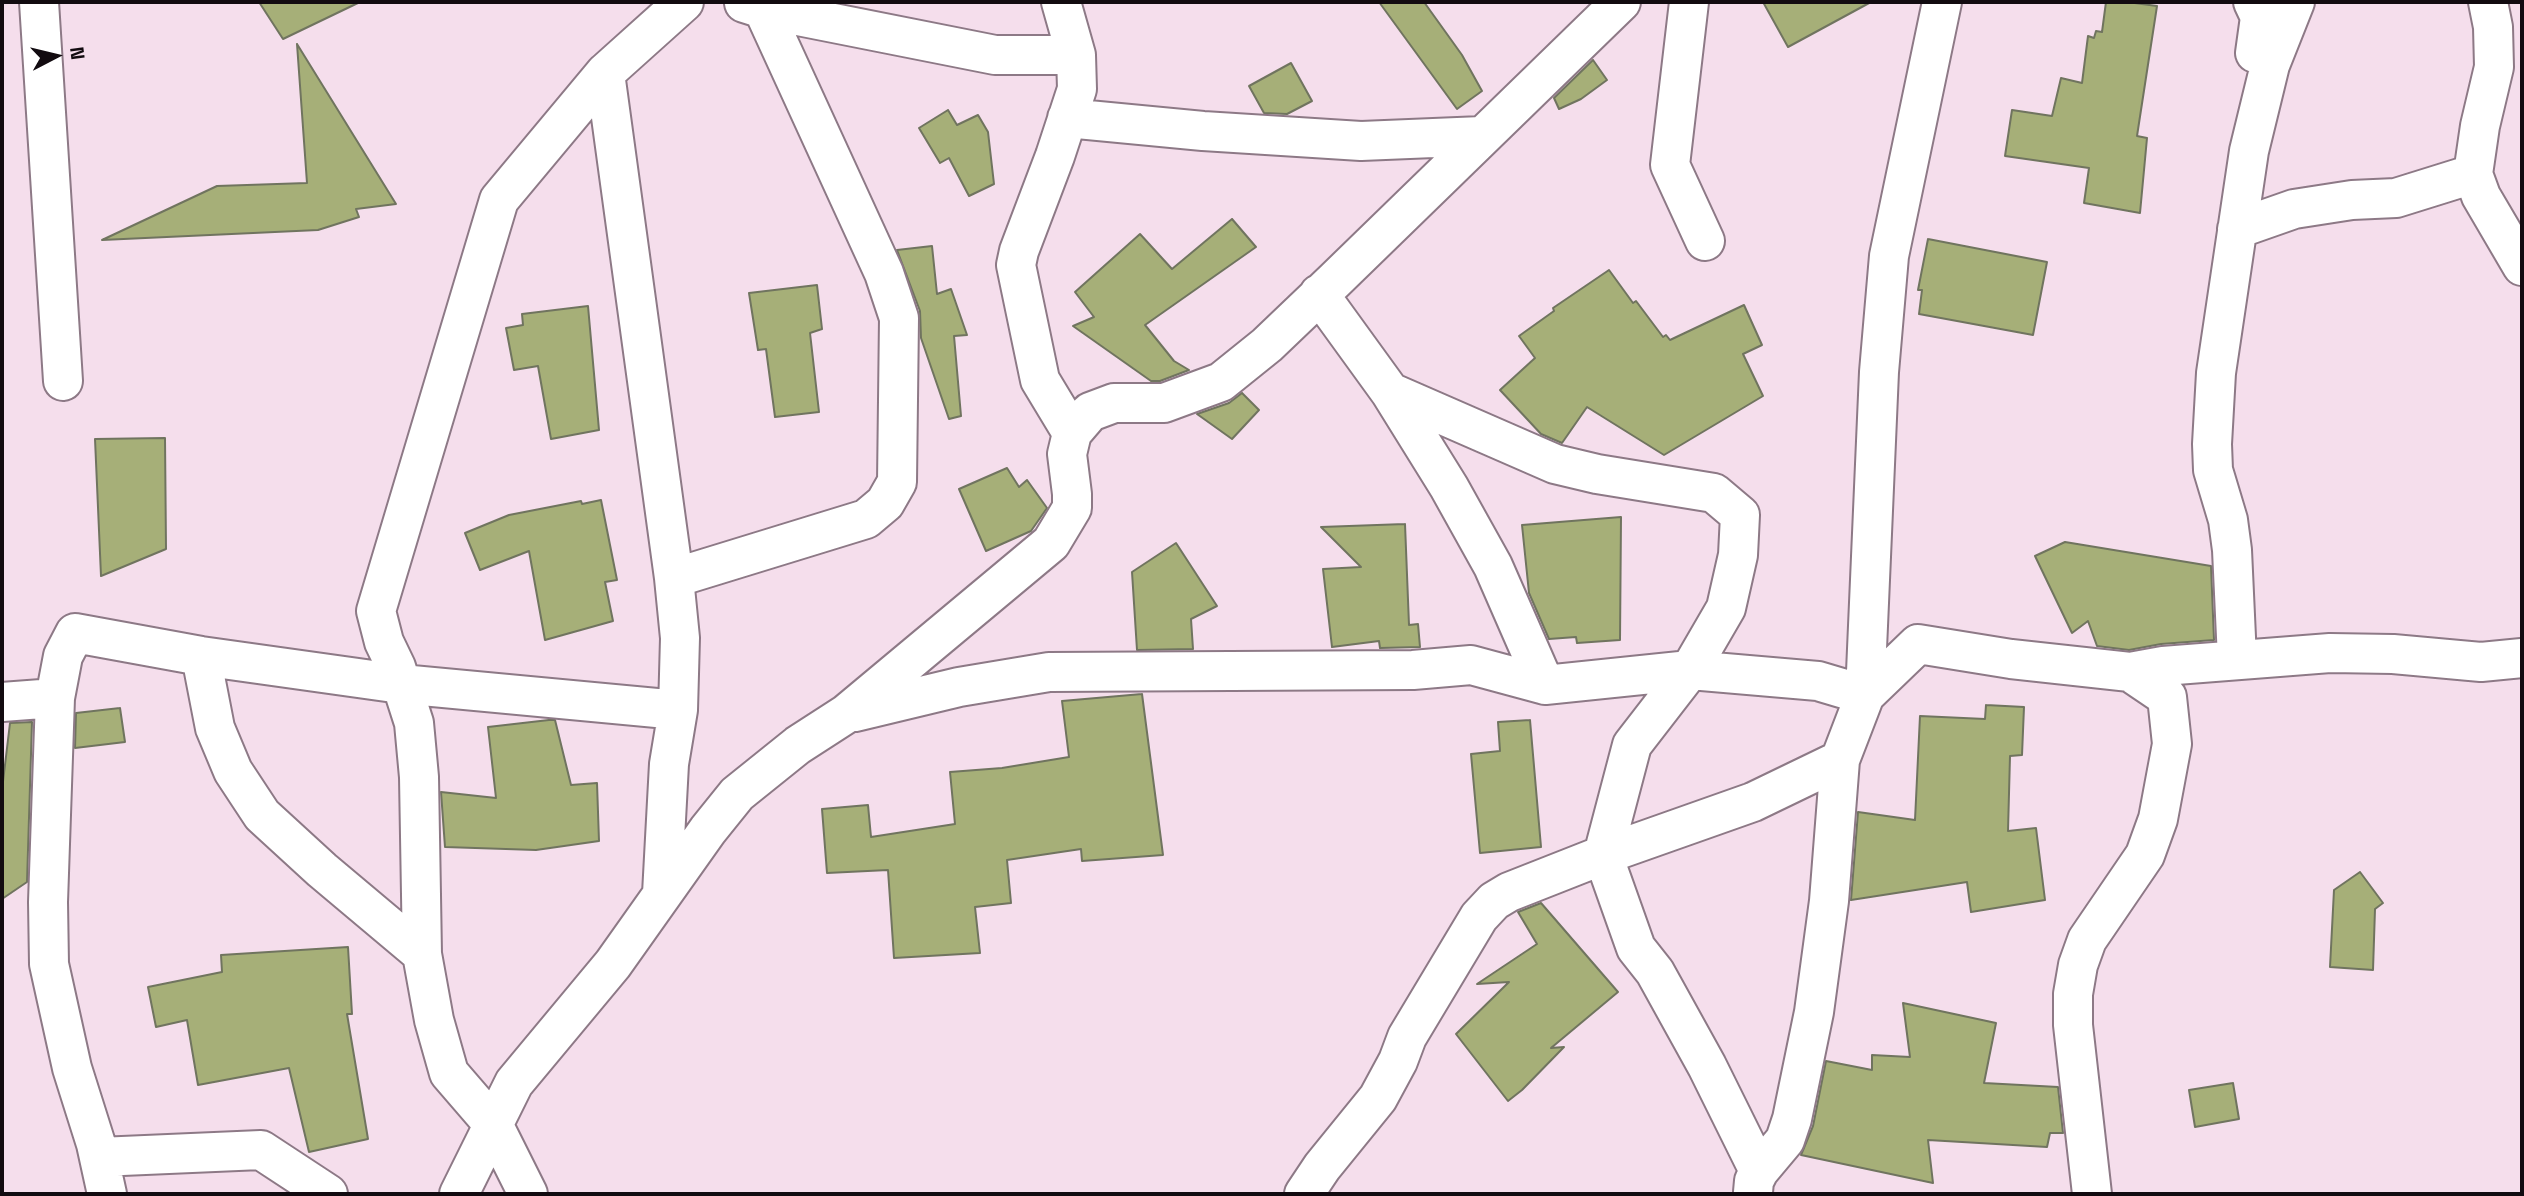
<!DOCTYPE html>
<html>
<head>
<meta charset="utf-8">
<style>
	body { margin:0 }
	#map { position:relative; width:2524px; height:1196px; overflow:hidden; background:#f5deec; font-family:"Space Grotesk",sans-serif }
	canvas { display:block }
	.frame { position:absolute; inset:0; border:4px solid #120b10; pointer-events:none }
	.north { position:absolute; left:21px; top:21px; width:70px; height:70px; -webkit-text-stroke:5px #f5deec; paint-order:stroke; rotate:83deg; font-size:19px; font-weight:700; line-height:28px; text-align:center; color:#120b10 }
	.north::after { content:''; display:block; margin:auto; width:24px; height:32px; background:#120b10; clip-path:polygon(50% 0,100% 100%,50% 72%,0 100%) }
</style>
</head>
<body>
<div id="map">
<canvas width="2524" height="1196"></canvas>
<div class="frame"></div>
<div class="north">N</div>
</div>
<script>
const context = document.querySelector('canvas').getContext('2d');
context.lineJoin = 'round';
function fill(path, color) {
  context.fillStyle = color;
  context.fill(path, 'evenodd');
}
function shape(rows) {
  const path = new Path2D();
  for (const r of rows) {
    path.moveTo(r[0], r[1]);
    for (let i = 2; i < r.length; i += 2) path.lineTo(r[i], r[i + 1]);
  }
  return path;
}
function trace(path, color, width, dash) {
  context.strokeStyle = color;
  context.lineWidth = width;
  context.lineCap = dash ? 'butt' : 'round';
  context.setLineDash(dash || []);
  context.stroke(path);
}
const building = shape([
	[259,2,360,2,283,39,259,2],
	[1379,2,1424,2,1462,55,1482,91,1457,109,1379,2],
	[1763,2,1871,2,1788,47,1763,2],
	[2106,2,2127,2,2157,6,2137,136,2147,138,2140,213,2084,203,2089,168,2005,156,2012,110,2052,116,2061,78,2082,83,2088,36,2094,38,2096,31,2102,32,2106,2],
	[297,44,396,204,356,209,359,217,318,230,102,240,217,186,307,183,297,44],
	[1593,60,1607,80,1581,99,1559,109,1554,98,1593,60],
	[1291,63,1312,101,1287,114,1264,113,1249,86,1291,63],
	[948,110,957,125,978,115,988,132,994,184,969,196,949,158,940,163,919,128,948,110],
	[1232,219,1256,247,1145,325,1174,361,1189,370,1160,381,1151,381,1073,326,1094,317,1075,292,1140,234,1172,269,1232,219],
	[1928,239,2047,262,2033,335,1919,314,1922,290,1918,290,1928,239],
	[932,246,937,294,951,289,967,335,954,336,961,416,949,419,921,338,920,311,897,250,932,246],
	[1609,270,1633,303,1636,301,1663,337,1666,335,1670,340,1744,305,1762,345,1743,354,1763,396,1664,455,1587,407,1562,443,1541,434,1500,390,1535,358,1519,336,1554,311,1553,308,1609,270],
	[817,285,822,329,810,333,819,412,775,417,766,349,758,350,749,293,817,285],
	[588,306,599,430,551,439,538,366,514,370,506,328,523,325,522,314,588,306],
	[1242,393,1259,410,1232,439,1197,414,1229,403,1242,393],
	[165,438,166,549,101,576,95,439,165,438],
	[1007,468,1019,487,1027,480,1047,508,1031,531,986,551,959,489,1007,468],
	[601,500,617,580,605,582,613,621,545,640,529,551,480,570,465,533,509,515,581,501,582,504,601,500],
	[1621,517,1620,640,1577,643,1576,637,1549,639,1529,593,1522,525,1621,517],
	[1405,524,1409,625,1418,624,1420,647,1380,648,1379,641,1332,647,1323,569,1361,567,1321,527,1405,524],
	[2065,542,2211,566,2214,640,2161,644,2129,650,2097,646,2088,621,2072,633,2035,556,2065,542],
	[1176,543,1217,606,1191,619,1193,649,1137,650,1132,572,1176,543],
	[1142,694,1163,855,1082,861,1081,849,1007,860,1011,903,975,907,980,953,894,958,888,870,827,873,822,809,868,805,871,837,955,824,950,772,1002,768,1069,757,1062,701,1142,694],
	[1986,705,2024,707,2022,755,2010,756,2008,831,2036,828,2045,900,1971,912,1967,882,1851,900,1858,812,1915,820,1920,716,1985,719,1986,705],
	[120,708,125,742,75,748,76,713,120,708],
	[549,720,555,720,571,785,597,783,599,841,536,850,445,847,441,792,496,798,488,727,549,720],
	[1530,720,1541,847,1480,853,1471,754,1500,751,1498,722,1530,720],
	[32,722,27,882,2,899,2,790,10,723,32,722],
	[2360,872,2383,903,2375,909,2373,970,2330,967,2334,890,2360,872],
	[1541,903,1618,992,1551,1048,1564,1047,1522,1090,1508,1101,1456,1034,1509,982,1477,984,1537,944,1518,912,1541,903],
	[348,947,352,1014,347,1014,368,1139,309,1152,289,1068,198,1085,187,1020,156,1027,148,987,222,972,221,955,348,947],
	[1903,1003,1996,1023,1984,1083,2058,1087,2063,1133,2050,1133,2047,1147,1928,1140,1933,1183,1801,1155,1813,1126,1826,1061,1872,1070,1872,1055,1910,1057,1903,1003],
	[2233,1083,2239,1119,2195,1127,2189,1090,2233,1083]
]);
fill(building, '#a6af78');
trace(building, '#70745f', 2);
const street = shape([
	[39,2,63,381],
	[1061,2,1076,55,1077,89,1055,156,1019,251,1016,265,1040,380,1072,433],
	[1689,2,1670,165,1705,241],
	[2253,2,2260,17,2255,53],
	[2488,2,2493,27,2494,67,2480,126,2473,174,2481,196,2522,266],
	[744,3,763,9,995,55,1076,55],
	[605,73,674,578,680,638,678,710,669,764,662,894],
	[1067,118,1203,131,1361,141,1482,136],
	[2237,229,2294,209,2352,200,2396,198,2473,174],
	[1319,294,1390,392,1449,487,1493,566,1545,685],
	[1390,392,1555,464,1597,474,1714,493,1740,515,1738,555,1726,608,1690,670,1632,745,1603,855,1636,948,1655,972,1707,1066,1759,1171,1754,1181,1753,1192],
	[674,578,866,519,885,503,897,482,899,318,884,273,763,9],
	[201,656,215,728,233,771,262,815,322,870,422,954],
	[2237,659,2232,550,2228,520,2213,470,2212,444,2216,373,2249,151,2270,65,2295,2],
	[2,702,55,698],
	[855,712,959,687,1049,672,1413,670,1471,665,1545,685,1690,670,1818,681,1865,695,1918,644,2011,659,2130,672,2163,666,2330,653,2393,654,2481,662,2522,658],
	[99,1157,261,1150,328,1194],
	[1759,1171,1785,1140,1792,1119,1814,1012,1829,901,1840,760,1865,695,1879,372,1889,256,1942,2],
	[107,1194,96,1144,72,1068,49,964,48,902,55,698,63,656,75,633,201,656,401,684,678,710],
	[459,1194,514,1083,613,964,708,830,737,794,798,745,846,714,1051,543,1072,508,1072,494,1067,454,1072,433,1090,412,1114,403,1164,403,1221,382,1267,345,1334,281,1621,2],
	[528,1194,493,1124,449,1073,434,1020,422,954,419,777,414,723,396,667,384,642,376,611,499,200,605,73,684,2],
	[1304,1194,1322,1167,1378,1098,1398,1061,1407,1037,1479,917,1494,901,1509,892,1603,855,1753,802,1840,760],
	[2092,1194,2073,1025,2073,994,2078,965,2087,940,2145,855,2158,819,2172,744,2167,697,2130,672]
]);
trace(street, '#8d7986', 42);
trace(street, '#fff', 38);
</script>
</body>
</html>
